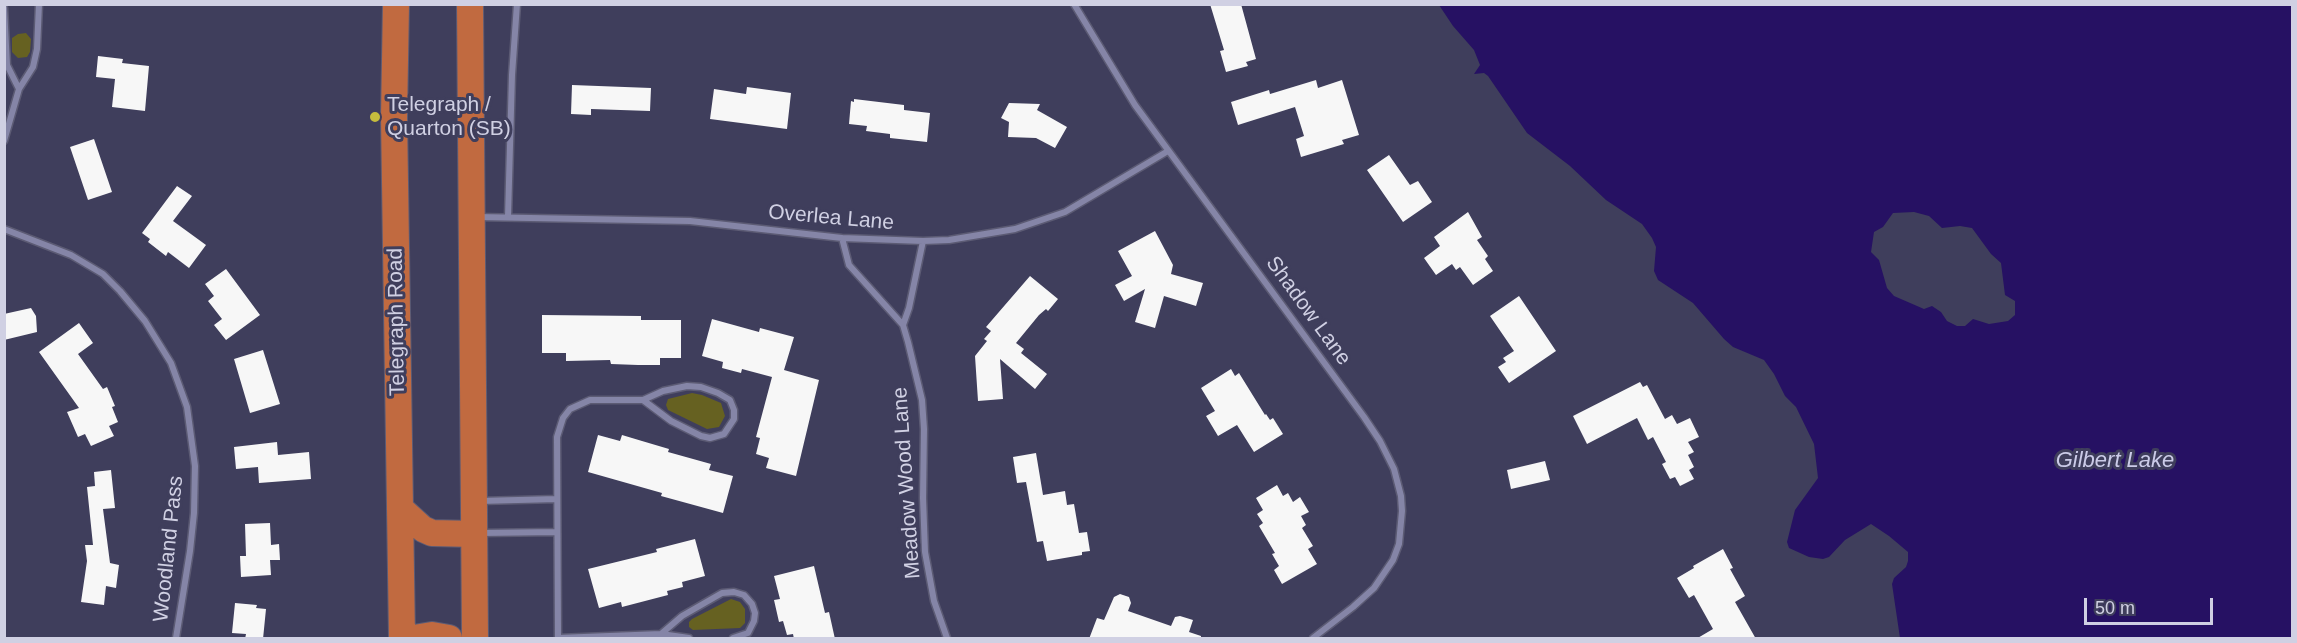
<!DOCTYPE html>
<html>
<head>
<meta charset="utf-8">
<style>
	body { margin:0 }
	#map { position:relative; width:2297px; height:643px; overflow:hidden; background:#3f3e5c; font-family:Helvetica,sans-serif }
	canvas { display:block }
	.frame { position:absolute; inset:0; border:6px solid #d0d0e3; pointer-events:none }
	.scale { position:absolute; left:2084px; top:598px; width:129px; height:27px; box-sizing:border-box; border:3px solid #d0d0e3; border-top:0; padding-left:8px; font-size:18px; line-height:21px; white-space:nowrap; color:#d0d0e3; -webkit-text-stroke:4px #3f3e5c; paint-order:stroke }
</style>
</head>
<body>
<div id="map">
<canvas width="2297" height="643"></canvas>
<div class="frame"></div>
<div class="scale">50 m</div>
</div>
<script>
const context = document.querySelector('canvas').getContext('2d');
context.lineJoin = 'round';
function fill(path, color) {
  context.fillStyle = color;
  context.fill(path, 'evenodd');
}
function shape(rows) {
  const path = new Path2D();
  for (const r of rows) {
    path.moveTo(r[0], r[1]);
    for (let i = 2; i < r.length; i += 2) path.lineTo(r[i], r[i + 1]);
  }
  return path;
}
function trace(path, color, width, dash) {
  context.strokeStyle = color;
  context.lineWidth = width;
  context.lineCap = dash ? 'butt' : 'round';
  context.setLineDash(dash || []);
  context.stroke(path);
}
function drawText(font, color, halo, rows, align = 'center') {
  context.font = font + ' Helvetica,sans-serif';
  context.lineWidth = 6;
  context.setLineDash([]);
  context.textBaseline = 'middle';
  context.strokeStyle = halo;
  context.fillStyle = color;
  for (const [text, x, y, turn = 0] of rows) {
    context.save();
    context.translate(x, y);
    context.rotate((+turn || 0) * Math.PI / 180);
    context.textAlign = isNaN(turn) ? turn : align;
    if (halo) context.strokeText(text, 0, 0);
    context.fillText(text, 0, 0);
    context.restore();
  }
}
fill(shape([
	[26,33,31,39,30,52,27,57,18,58,12,52,12,38,18,34],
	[692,393,702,395,721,403,725,416,719,427,707,429,668,410,666,405,668,399],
	[731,599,740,602,745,609,745,623,740,628,693,630,689,627,689,622,692,619]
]), '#666121');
fill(shape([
	[1439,5,2292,5,2292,638,1900,638,1892,584,1894,578,1906,567,1908,561,1908,552,1889,536,1871,524,1845,540,1829,557,1823,559,1809,557,1789,548,1787,542,1795,510,1818,478,1814,444,1796,407,1785,396,1774,374,1764,360,1733,347,1724,339,1693,303,1658,280,1654,271,1656,247,1652,238,1642,224,1606,200,1570,166,1527,133,1488,76,1484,73,1474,74,1480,65,1474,50,1453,26],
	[1914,212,1929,216,1942,228,1960,226,1972,228,1991,254,2001,263,2005,295,2015,301,2015,315,2008,321,1989,324,1973,319,1965,326,1957,326,1947,321,1941,312,1932,306,1924,309,1894,296,1887,288,1879,260,1871,252,1874,232,1883,227,1893,213]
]), '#261163');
fill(shape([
	[1210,4,1241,4,1256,59,1246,62,1248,66,1226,72,1220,51,1224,50],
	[98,56,123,59,122,63,149,66,145,111,112,107,115,79,96,77],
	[1316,80,1318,88,1342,80,1359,135,1342,140,1344,144,1301,157,1296,139,1304,136,1295,107,1238,125,1231,102,1269,90,1270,94],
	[572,85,651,88,650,111,591,109,591,115,571,114],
	[747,87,791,93,787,129,710,119,714,89,746,94],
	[854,99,904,105,904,110,930,113,927,142,890,138,890,134,866,131,867,126,849,124,851,101,854,102],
	[1009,103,1040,104,1037,110,1067,127,1055,148,1036,138,1008,137,1009,122,1001,118],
	[94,139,112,192,88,200,70,147],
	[1389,155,1410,185,1418,181,1432,202,1403,222,1367,170],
	[177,186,192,196,173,221,206,245,189,268,168,252,166,256,148,242,150,239,142,233],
	[1468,212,1482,237,1477,240,1488,256,1485,259,1493,271,1473,285,1460,267,1456,270,1452,264,1436,275,1424,258,1440,246,1434,237],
	[1155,231,1173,265,1171,274,1203,283,1196,306,1164,296,1155,328,1135,322,1145,289,1124,301,1115,285,1132,276,1118,251],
	[226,269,260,315,226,340,214,325,222,319,208,301,214,296,205,284],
	[1030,276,1058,299,1048,311,1046,309,1039,315,1016,343,1024,349,1021,353,1047,374,1035,389,1000,359,1003,399,978,401,975,356,987,341,984,339,991,331,986,327],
	[1519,296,1556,351,1509,383,1498,367,1506,362,1503,358,1514,351,1490,316],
	[31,308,36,316,37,332,4,340,4,314],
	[542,315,641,316,641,320,681,320,681,358,660,358,660,365,638,365,611,364,610,360,566,361,566,353,542,353],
	[712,319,759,332,760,328,794,337,784,370,819,380,796,476,766,468,769,458,756,454,760,438,756,437,772,377,742,369,741,373,722,368,723,362,702,356],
	[79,323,93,343,78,354,103,389,107,387,115,406,112,407,118,422,109,426,114,436,91,446,85,434,78,437,67,412,79,408,39,352],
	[263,350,280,404,250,413,234,359],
	[1231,369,1235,376,1239,373,1265,415,1266,414,1270,420,1273,418,1283,434,1254,452,1237,425,1218,436,1206,416,1215,411,1201,388],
	[1640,382,1643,387,1647,385,1665,419,1672,415,1677,424,1690,418,1699,437,1688,442,1694,452,1688,455,1694,467,1689,470,1694,479,1680,486,1675,477,1670,479,1662,464,1666,462,1653,437,1648,440,1637,418,1587,444,1573,416],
	[598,435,620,441,622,435,642,441,669,449,668,452,711,464,709,470,733,476,723,513,661,496,662,493,588,472],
	[277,442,278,455,309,452,311,479,259,483,258,467,236,469,234,447],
	[1036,453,1043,495,1065,491,1067,505,1074,504,1079,533,1087,532,1090,551,1082,552,1082,555,1047,561,1043,541,1037,542,1026,482,1017,483,1013,457],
	[1545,461,1550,480,1511,489,1507,470],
	[111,470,115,508,103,509,110,563,119,565,116,588,106,586,104,605,81,602,87,561,85,545,93,545,87,487,95,486,94,472],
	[1277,485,1283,496,1288,493,1293,502,1300,497,1309,512,1301,516,1306,525,1302,528,1313,546,1308,549,1317,564,1282,584,1274,570,1279,566,1272,554,1275,553,1259,526,1263,523,1257,514,1263,510,1256,498],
	[270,523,271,545,279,544,280,560,270,560,271,575,241,577,240,556,246,556,245,524],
	[695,539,705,576,682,582,683,587,667,591,668,595,622,607,621,602,599,608,588,569,657,552,656,549],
	[1723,549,1733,568,1730,569,1745,596,1735,602,1756,639,1696,639,1713,629,1694,595,1689,598,1677,578,1694,568,1693,566],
	[814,566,825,613,829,612,835,639,794,639,793,634,787,635,783,621,779,622,774,600,780,599,774,576],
	[1120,594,1129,597,1131,603,1128,611,1171,626,1175,617,1180,616,1193,620,1189,632,1201,636,1201,639,1089,639,1097,618,1104,620,1114,597],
	[235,603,257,605,256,608,266,609,263,639,245,639,246,634,232,633]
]), '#f7f7f7');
const street = shape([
	[1074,4,1135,105,1364,417,1380,441,1394,469,1401,496,1402,511,1399,544,1393,560,1374,588,1353,607,1313,638],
	[4,8,7,65,19,89],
	[4,141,19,89,33,67,37,49,39,4],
	[477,217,690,221,842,238,923,241,949,240,1015,229,1065,212,1168,151],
	[508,217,512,75,517,4],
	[4,229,71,255,103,274,120,291,145,321,171,363,187,407,195,466,194,513,190,551,176,638],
	[842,238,849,265,903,325,908,342,922,400,924,429,923,498,925,552,934,601,947,638],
	[903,325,909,308,923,241],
	[479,501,557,499],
	[480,533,557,532],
	[661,634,682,616,722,593,734,592,744,595,752,604,755,613,754,621,748,633,733,638],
	[558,638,557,437,563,418,570,409,590,400,643,400,671,421,701,436,710,438,724,434,734,419,734,410,730,400,718,393,701,387,687,386,663,391,643,400],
	[558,638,661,634,689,638]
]);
const highway = shape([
	[396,4,394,117,402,638],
	[470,4,475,638],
	[401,509,423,529,432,533,474,534],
	[414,638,432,635,449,638]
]);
trace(street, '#5c5b74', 9);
trace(highway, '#5c5b74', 28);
trace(street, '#8585a7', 6);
trace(highway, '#c16a40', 26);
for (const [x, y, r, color] of [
	[375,117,6,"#c5bc3d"]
]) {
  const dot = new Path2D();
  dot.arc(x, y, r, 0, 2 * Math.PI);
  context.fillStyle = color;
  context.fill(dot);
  trace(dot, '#3f3e5c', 2);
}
drawText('21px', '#d0d0e3', '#3f3e5c', [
	["Telegraph /",387,105],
	["Quarton (SB)",387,129]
], 'left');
drawText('21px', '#d0d0e3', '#3f3e5c', [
	["Overlea Lane",831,218,5],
	["Shadow Lane",1308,311,54],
	["Telegraph Road",397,322,-91],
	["Meadow Wood Lane",907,483,-94],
	["Woodland Pass",169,549,-84]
]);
drawText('italic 22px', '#cbcbe8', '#3f3e5c', [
	["Gilbert Lake",2115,461]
]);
</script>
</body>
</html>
